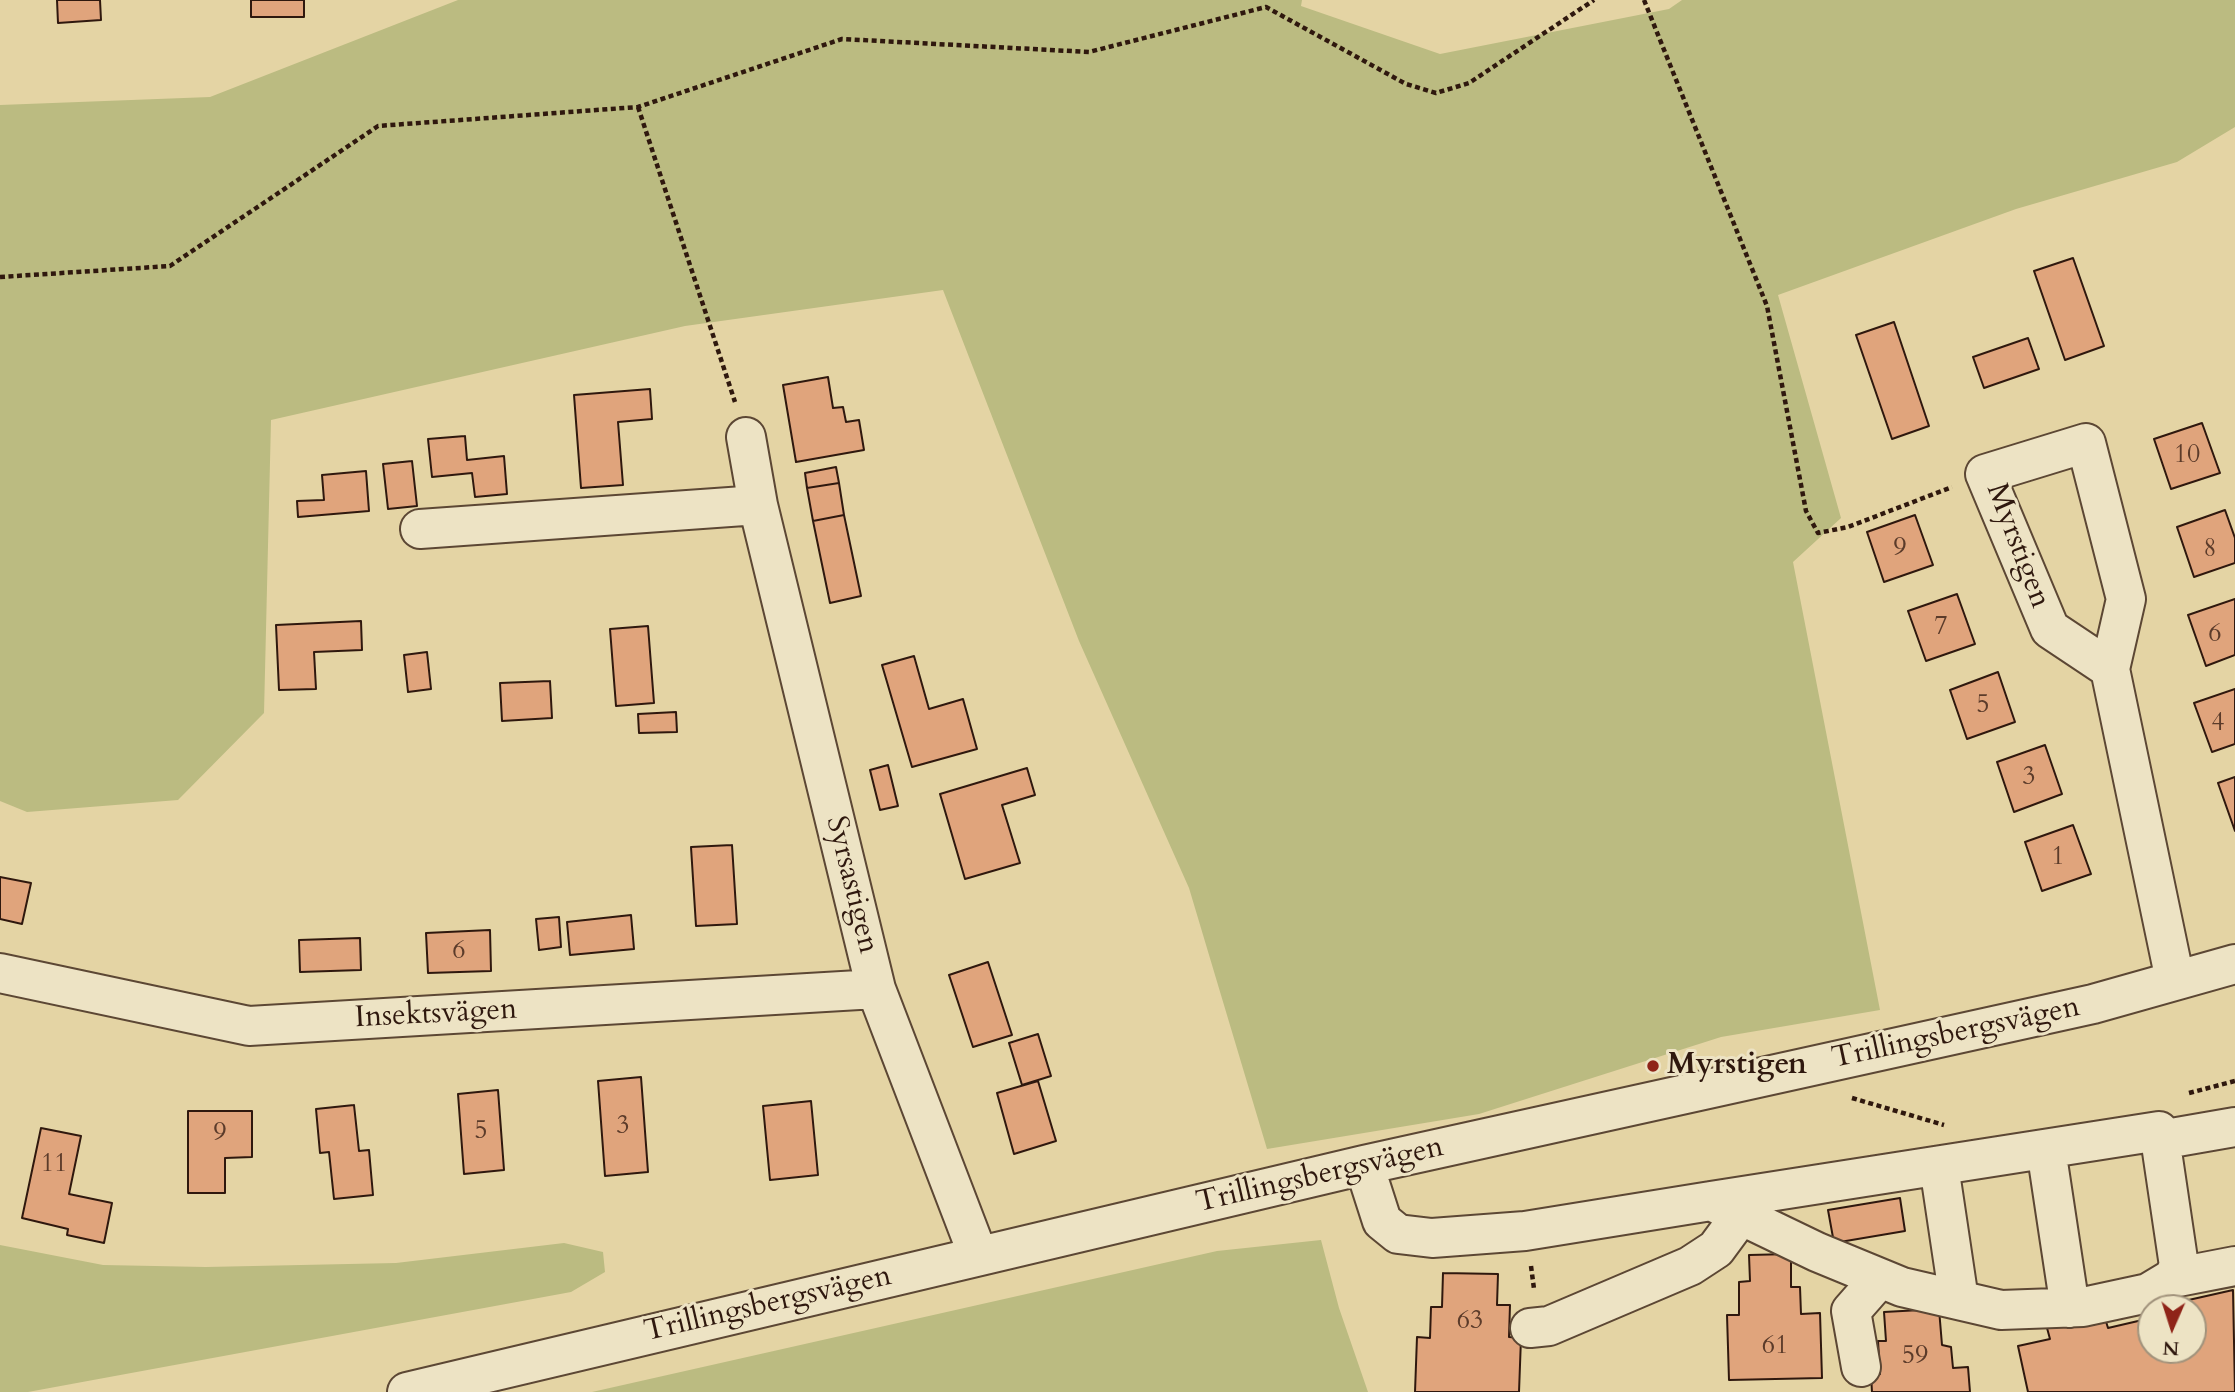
<!DOCTYPE html>
<html>
<head>
<meta charset="utf-8">
<style>
	body { margin:0 }
	#map { position:relative; width:2235px; height:1392px; overflow:hidden; background:#e4d4a4; font-family:Cardo,serif }
	canvas { display:block }
	.north { position:absolute; left:2137px; top:1294px; width:70px; height:70px; box-sizing:border-box; background:#ede3c4; border:2px solid #a1927b; border-radius:50%; rotate:183deg; font-size:19px; font-weight:700; line-height:28px; text-align:center; color:#2f180e }
	.north::after { content:''; display:block; margin:auto; width:24px; height:32px; background:#8f2418; clip-path:polygon(50% 0,100% 100%,50% 72%,0 100%) }
</style>
</head>
<body>
<div id="map">
<canvas width="2235" height="1392"></canvas>
<div class="north">N</div>
</div>
<script>
const context = document.querySelector('canvas').getContext('2d');
context.lineJoin = 'round';
function fill(path, color) {
  context.fillStyle = color;
  context.fill(path, 'evenodd');
}
function shape(rows) {
  const path = new Path2D();
  for (const r of rows) {
    path.moveTo(r[0], r[1]);
    for (let i = 2; i < r.length; i += 2) path.lineTo(r[i], r[i + 1]);
  }
  return path;
}
function trace(path, color, width, dash) {
  context.strokeStyle = color;
  context.lineWidth = width;
  context.lineCap = dash ? 'butt' : 'round';
  context.setLineDash(dash || []);
  context.stroke(path);
}
function drawText(font, color, halo, rows, align = 'center') {
  context.font = font + ' Cardo,serif';
  context.lineWidth = 6;
  context.setLineDash([]);
  context.textBaseline = 'middle';
  context.strokeStyle = halo;
  context.fillStyle = color;
  for (const [text, x, y, turn = 0] of rows) {
    context.save();
    context.translate(x, y);
    context.rotate((+turn || 0) * Math.PI / 180);
    context.textAlign = isNaN(turn) ? turn : align;
    if (halo) context.strokeText(text, 0, 0);
    context.fillText(text, 0, 0);
    context.restore();
  }
}
fill(shape([
	[458,0,1302,0,1301,6,1440,54,1669,9,1682,0,2235,0,2235,127,2177,162,2016,209,1778,295,1841,518,1793,562,1880,1010,1721,1037,1479,1114,1267,1149,1189,888,1079,641,943,290,685,326,271,420,264,713,178,800,27,812,0,801,0,105,210,97],
	[1321,1240,1339,1308,1368,1392,592,1392,1217,1251],
	[564,1243,603,1252,605,1272,571,1292,28,1392,0,1392,0,1245,103,1265,206,1267,396,1263]
]), '#bbbb81');
const building = shape([
	[57,0,100,0,101,20,58,23,57,0],
	[251,0,304,0,304,17,251,17,251,0],
	[2073,258,2104,346,2065,360,2034,271,2073,258],
	[1894,322,1929,426,1892,439,1856,335,1894,322],
	[2028,338,2039,369,1984,388,1973,357,2028,338],
	[828,377,833,408,843,407,846,422,859,420,864,450,796,462,783,385,828,377],
	[650,389,652,419,618,422,623,485,581,488,574,395,650,389],
	[2202,423,2220,473,2171,489,2154,439,2202,423],
	[465,436,467,460,504,456,507,494,475,497,472,473,432,477,428,439,465,436],
	[412,461,417,506,388,509,383,464,412,461],
	[836,467,839,483,807,488,805,473,836,467],
	[366,471,369,511,298,517,297,501,324,500,322,475,366,471],
	[839,483,844,515,813,521,807,488,839,483],
	[2225,510,2235,538,2235,563,2194,577,2177,527,2225,510],
	[844,515,861,596,830,603,813,521,844,515],
	[1915,515,1933,565,1884,582,1867,532,1915,515],
	[1957,594,1975,644,1926,661,1908,611,1957,594],
	[2235,599,2235,655,2206,666,2188,615,2235,599],
	[361,621,362,650,314,652,316,689,279,690,276,625,361,621],
	[648,626,654,703,616,706,610,629,648,626],
	[427,652,431,689,408,692,404,655,427,652],
	[914,656,929,709,963,699,977,749,912,767,882,665,914,656],
	[1998,672,2015,722,1967,739,1950,690,1998,672],
	[550,681,552,718,502,721,500,683,550,681],
	[2235,689,2235,744,2212,752,2194,703,2235,689],
	[676,712,677,732,639,733,638,714,676,712],
	[2045,745,2062,794,2014,812,1997,762,2045,745],
	[888,765,898,806,880,810,870,770,888,765],
	[1027,768,1035,795,1002,805,1020,863,965,879,940,794,1027,768],
	[2235,777,2235,831,2218,783,2235,777],
	[2073,825,2091,874,2042,891,2025,842,2073,825],
	[732,845,737,924,696,926,691,847,732,845],
	[0,877,31,883,22,924,0,919,0,877],
	[631,915,634,949,570,955,567,922,631,915],
	[559,917,561,947,539,950,536,919,559,917],
	[490,930,491,971,428,973,426,933,490,930],
	[360,938,361,970,300,972,299,940,360,938],
	[988,962,1012,1035,973,1047,949,975,988,962],
	[1038,1034,1051,1076,1022,1085,1009,1043,1038,1034],
	[641,1077,648,1172,605,1176,598,1081,641,1077],
	[1038,1081,1056,1141,1014,1154,997,1093,1038,1081],
	[498,1090,504,1170,464,1174,458,1094,498,1090],
	[811,1101,818,1175,770,1180,763,1106,811,1101],
	[354,1105,359,1151,369,1150,373,1195,334,1199,329,1152,320,1153,316,1109,354,1105],
	[188,1111,252,1111,252,1157,225,1158,225,1193,188,1193,188,1111],
	[41,1128,81,1136,69,1194,112,1203,104,1243,67,1235,68,1229,22,1218,41,1128],
	[1900,1198,1905,1231,1834,1243,1828,1210,1900,1198],
	[1791,1254,1791,1287,1800,1287,1801,1314,1820,1313,1822,1378,1729,1380,1727,1315,1739,1315,1739,1282,1750,1281,1749,1255,1791,1254],
	[1443,1273,1498,1274,1497,1305,1510,1305,1509,1337,1521,1338,1519,1392,1415,1392,1417,1337,1430,1338,1431,1307,1442,1307,1443,1273],
	[2233,1290,2235,1392,2028,1392,2018,1346,2050,1339,2047,1328,2104,1315,2108,1328,2151,1318,2151,1350,2193,1350,2193,1308,2153,1308,2233,1290],
	[1939,1309,1942,1345,1951,1347,1953,1368,1968,1367,1970,1392,1872,1392,1871,1375,1880,1374,1878,1341,1886,1341,1884,1312,1939,1309]
]);
fill(building, '#e0a47c');
trace(building, '#2f180e', 2);
const minor = shape([
	[746,437,758,505,876,989,978,1255],
	[420,529,758,505],
	[2110,669,2126,599,2086,443,1985,474,2050,629,2110,669,2175,980],
	[0,973,249,1026,876,989],
	[2160,1140,2235,1127],
	[2046,1149,2070,1308],
	[1364,1165,1382,1221,1398,1234,1432,1238,1525,1231,1711,1201,2159,1131,2179,1266,2173,1278,2148,1293,2083,1307,2001,1310,1902,1287,1817,1252,1711,1201],
	[1939,1166,1959,1300],
	[2173,1278,2235,1266],
	[1530,1328,1549,1326,1690,1266,1716,1249,1741,1215],
	[1861,1367,1851,1311,1880,1278],
	[407,1392,1364,1165,2093,1004,2235,964]
]);
trace(minor, '#5c4734', 42);
trace(shape([
	[1644,0,1767,306,1806,511,1818,533,1848,527,1952,487],
	[638,107,735,402],
	[0,277,170,266,378,126,638,107,842,39,1089,52,1266,7,1406,84,1436,93,1469,83,1594,0],
	[2189,1093,2235,1081],
	[1852,1098,1944,1125],
	[1531,1266,1534,1289]
]), '#2f180e', 4.5, [5, 3.5]);
trace(minor, '#ede3c4', 38);
for (const [x, y, r, color] of [
	[1653,1066,7,"#8f2418"]
]) {
  const dot = new Path2D();
  dot.arc(x, y, r, 0, 2 * Math.PI);
  context.fillStyle = color;
  context.fill(dot);
  trace(dot, '#ede3c4', 2.5);
}
drawText('26px', '#5b3b2a', null, [
	["10",2187,456],
	["9",1900,549],
	["8",2210,550],
	["7",1941,628],
	["6",2215,635],
	["5",1983,706],
	["4",2218,724],
	["3",2029,778],
	["1",2058,858],
	["6",459,952],
	["3",623,1127],
	["5",481,1132],
	["9",220,1134],
	["11",54,1165],
	["63",1470,1322],
	["61",1775,1347],
	["59",1915,1357]
]);
drawText('30px', '#2f180e', '#ede3c4', [
	["Myrstigen",2017,546,69],
	["Syrsastigen",851,885,76],
	["Insektsvägen",436,1015,-3],
	["Trillingsbergsvägen",1956,1034,-12],
	["Trillingsbergsvägen",1320,1176,-13],
	["Trillingsbergsvägen",768,1305,-13]
]);
drawText('bold 30px', '#2f180e', '#ede3c4', [
	["Myrstigen",1667,1066]
], 'left');
</script>
</body>
</html>
